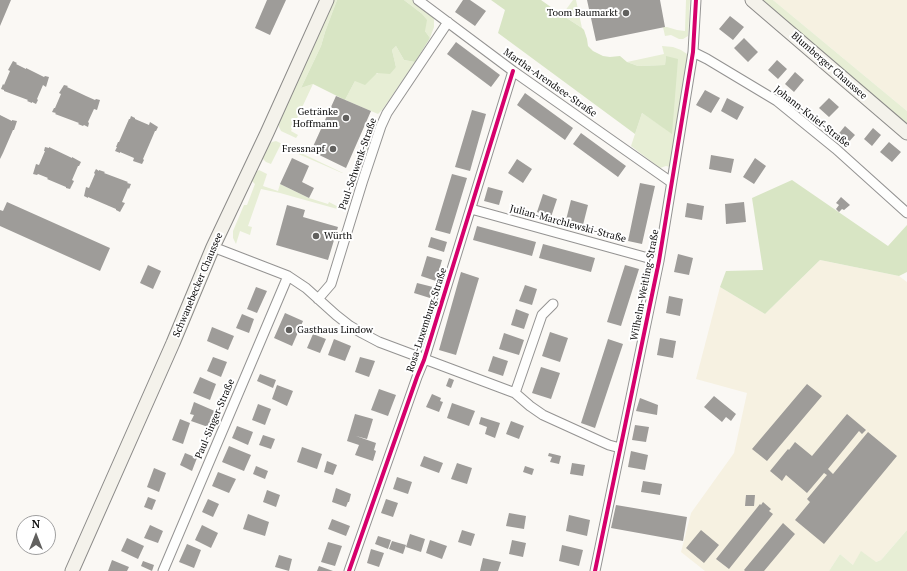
<!DOCTYPE html>
<html>
<head>
<meta charset="utf-8">
<style>
	body { margin:0 }
	#map { position:relative; width:907px; height:571px; overflow:hidden; background:#faf8f4; font-family:"PT Serif",serif }
	canvas { display:block }
	.north { position:absolute; left:16px; top:515px; width:40px; height:40px; box-sizing:border-box; background:#fff; border:1px solid #9f9f9f; border-radius:50%; rotate:0deg; font-size:11px; font-weight:700; line-height:16px; text-align:center; color:#0e0e0e }
	.north::after { content:''; display:block; margin:auto; width:14px; height:18px; background:#61605e; clip-path:polygon(50% 0,100% 100%,50% 72%,0 100%) }
</style>
</head>
<body>
<div id="map">
<canvas width="907" height="571"></canvas>
<div class="north">N</div>
</div>
<script>
const context = document.querySelector('canvas').getContext('2d');
context.lineJoin = 'round';
function fill(path, color) {
  context.fillStyle = color;
  context.fill(path, 'evenodd');
}
function shape(rows) {
  const path = new Path2D();
  for (const r of rows) {
    path.moveTo(r[0], r[1]);
    for (let i = 2; i < r.length; i += 2) path.lineTo(r[i], r[i + 1]);
  }
  return path;
}
function trace(path, color, width, dash) {
  context.strokeStyle = color;
  context.lineWidth = width;
  context.lineCap = dash ? 'butt' : 'round';
  context.setLineDash(dash || []);
  context.stroke(path);
}
function drawText(font, color, halo, rows, align = 'center') {
  context.font = font + ' "PT Serif",serif';
  context.lineWidth = 4;
  context.setLineDash([]);
  context.textBaseline = 'middle';
  context.strokeStyle = halo;
  context.fillStyle = color;
  for (const [text, x, y, turn = 0] of rows) {
    context.save();
    context.translate(x, y);
    context.rotate((+turn || 0) * Math.PI / 180);
    context.textAlign = isNaN(turn) ? turn : align;
    if (halo) context.strokeText(text, 0, 0);
    context.fillText(text, 0, 0);
    context.restore();
  }
}
fill(shape([
	[773,0,907,0,907,111],
	[820,260,899,276,907,282,907,530,881,560,876,562,853,565,840,554,829,571,705,571,681,552,691,513,734,453,747,393,696,379,720,287,765,314]
]), '#f6f1e1');
fill(shape([
	[332,0,337,0,325,32,321,46,301,88,313,84,291,131,298,135,296,138,281,131,279,127,278,122],
	[404,0,412,0,432,14,434,20,434,27,430,38,425,31,425,25,421,13],
	[573,0,576,0,582,28,562,15],
	[686,0,690,0,688,36,683,39,679,39,671,35,665,36,663,27,667,27,677,30,685,31],
	[760,0,773,0,907,111,907,124,800,35],
	[396,46,404,60,415,62,383,109,378,114,345,100,355,81,396,67,392,50],
	[662,46,673,47,681,50,687,54,690,59,670,167,666,166,660,168,631,146,642,113,672,133,666,57,665,65,638,66,627,62,664,54],
	[372,129,375,130,363,168,359,166,359,162],
	[276,141,343,173,342,173,280,146,271,164,266,162,263,159,263,156,268,145,272,142],
	[259,170,267,174,263,186,278,191,280,184,309,198,328,204,329,202,348,212,280,193,261,189,248,226,252,227,250,235,240,231,236,244,233,238,233,231,244,205,247,205,255,184,252,181,256,172],
	[907,530,907,571,829,571,840,554,853,565,861,551,876,562,881,560]
]), '#e7eed5');
fill(shape([
	[337,0,404,0,421,13,427,20,425,31,430,38,415,62,404,60,396,46,392,50,396,67,390,74,377,73,365,85,355,81,345,100,313,84,301,88,321,46,325,32],
	[491,0,541,0,562,15,582,28,584,30,587,39,588,46,593,51,603,56,610,57,620,56,627,62,638,66,665,65,666,56,678,59,672,134,642,113,635,134,498,33,505,10],
	[792,180,888,246,907,225,907,272,899,276,820,260,765,314,720,287,726,271,763,270,752,198]
]), '#d8e5c4');
fill(shape([
	[0,0,11,0,0,26],
	[267,0,286,0,270,35,255,28],
	[463,0,470,0,486,11,475,26,455,12],
	[587,0,660,0,665,27,596,41],
	[730,16,744,27,733,40,719,29],
	[744,38,758,52,748,62,734,48],
	[456,42,500,75,491,87,447,54],
	[777,60,787,69,778,79,768,70],
	[13,61,17,63,16,64,26,69,26,68,44,77,45,76,49,77,46,87,43,85,37,99,38,100,36,104,32,102,32,103,27,101,28,100,4,91,4,90,1,89,3,84,4,85,10,71,8,70],
	[795,72,804,80,794,92,785,84],
	[64,85,68,86,67,87,86,96,95,100,96,99,100,100,97,110,94,109,88,122,89,123,88,127,84,125,83,126,78,124,79,123,55,114,56,113,52,112,54,108,55,108,61,94,59,93],
	[705,90,720,98,711,113,696,105],
	[525,93,573,128,565,140,517,105],
	[336,96,371,111,346,168,311,151],
	[727,98,744,107,737,120,721,111],
	[829,98,839,107,829,117,819,108],
	[472,110,486,114,470,171,455,167],
	[0,115,12,121,12,120,17,121,14,130,13,130,3,153,0,159],
	[131,116,135,118,135,119,149,125,150,122,158,127,156,131,155,131,143,159,144,160,142,164,133,161,134,158,120,152,120,153,115,151,117,147,116,147,118,142,119,142,129,119,130,119],
	[845,126,855,135,846,145,836,137],
	[873,128,881,135,872,146,864,139],
	[581,133,626,166,618,177,573,144],
	[889,142,901,152,892,162,880,152],
	[45,147,49,148,49,147,72,158,72,157,81,162,79,166,78,166,72,180,74,181,70,189,66,188,66,187,47,179,48,178,38,174,37,175,33,174,36,164,39,165,45,151,44,151],
	[711,155,734,159,731,173,709,169],
	[292,158,309,166,302,182,314,188,309,198,280,184],
	[755,158,766,166,754,184,743,177],
	[517,159,532,169,523,183,508,173],
	[96,169,99,171,99,170,105,172,104,173,128,182,127,183,131,184,129,189,128,188,122,202,125,203,120,212,116,210,116,209,88,197,88,198,84,196,86,187,89,188,95,174,94,173],
	[452,174,467,178,450,234,435,230],
	[640,183,655,186,642,244,628,241],
	[488,187,503,191,499,205,484,201],
	[543,194,557,199,551,217,537,212],
	[841,197,850,205,844,210,842,209,839,212,836,209,839,205,836,203],
	[571,200,588,205,582,229,565,224],
	[7,202,110,248,100,271,0,226,0,210,3,211],
	[744,202,746,222,726,224,725,204],
	[687,203,704,206,702,220,685,217],
	[287,205,305,210,303,217,338,227,328,260,276,245],
	[477,226,536,242,532,256,473,240],
	[431,237,447,242,444,252,428,247],
	[543,244,595,258,591,272,539,258],
	[678,254,693,258,689,275,674,272],
	[427,256,442,260,436,281,421,276],
	[148,265,161,271,153,289,140,283],
	[625,265,639,269,621,326,607,322],
	[461,272,479,278,456,355,439,350],
	[417,283,433,287,430,298,414,293],
	[525,285,537,289,532,305,519,301],
	[256,287,267,291,257,313,247,309],
	[669,296,683,299,680,316,666,313],
	[516,309,529,314,524,329,511,325],
	[285,313,303,321,292,346,274,338],
	[242,314,254,319,249,333,236,328],
	[212,327,234,336,228,350,207,341],
	[550,332,568,338,560,362,542,356],
	[504,333,524,340,519,355,499,349],
	[313,334,326,339,320,353,307,348],
	[660,338,676,341,673,358,657,355],
	[334,339,351,346,345,361,328,355],
	[608,339,623,344,595,428,581,423],
	[493,356,508,361,503,376,488,371],
	[213,357,227,362,221,377,207,371],
	[360,357,375,361,369,377,355,372],
	[541,367,560,373,551,399,532,393],
	[260,374,276,380,273,388,257,381],
	[200,377,216,384,210,400,193,393],
	[449,378,454,380,451,388,446,386],
	[807,384,822,396,767,461,752,449],
	[277,385,293,391,287,406,272,399],
	[379,389,396,395,388,416,371,410],
	[432,394,441,398,440,401,443,402,439,412,426,407],
	[714,396,736,414,731,421,726,417,722,422,704,407],
	[640,398,658,405,657,415,636,411],
	[194,402,217,412,211,428,191,421,194,415,190,414],
	[452,403,475,411,469,426,447,418],
	[258,404,271,409,265,425,252,420],
	[355,414,373,419,367,439,356,436,376,443,374,450,376,451,373,461,355,455,359,445,347,441],
	[847,414,866,430,862,434,859,431,828,469,833,474,868,432,897,456,824,544,795,520,810,502,807,499,827,475,824,473,807,493,786,475,782,481,770,471,788,449,789,450,795,442,812,456],
	[481,417,500,423,495,438,485,434,487,427,479,424],
	[180,419,190,423,183,444,172,440],
	[511,421,524,426,519,439,506,434],
	[635,425,649,427,646,442,632,440],
	[237,426,253,432,248,445,232,438],
	[263,435,275,439,271,449,259,445],
	[229,446,251,455,244,471,222,462],
	[302,447,322,454,317,469,297,462],
	[631,451,648,455,645,470,628,467],
	[185,453,197,458,192,471,180,465],
	[549,453,561,456,559,464,550,462,552,457,548,456],
	[424,456,443,463,439,473,420,466],
	[327,461,337,465,333,475,324,472],
	[457,463,472,468,467,484,451,479],
	[572,463,585,465,583,476,570,474],
	[256,466,268,471,265,479,253,474],
	[525,466,534,469,532,475,523,472],
	[154,468,166,473,159,492,147,487],
	[218,472,236,479,229,493,212,486],
	[397,477,412,482,408,494,393,489],
	[643,481,662,484,660,495,641,492],
	[336,488,351,494,349,502,348,502,346,507,332,502],
	[267,490,280,495,276,507,263,502],
	[746,495,755,495,754,506,745,506],
	[148,497,156,500,152,510,144,507],
	[208,499,219,504,213,517,202,512],
	[386,499,398,503,393,517,381,513],
	[763,502,771,509,769,511,773,514,729,569,716,559,760,504,761,505],
	[616,505,687,517,683,541,611,528],
	[509,513,526,516,524,529,506,526],
	[248,514,269,522,265,536,243,529],
	[569,515,590,520,587,536,566,531],
	[332,519,350,526,346,536,328,529],
	[783,523,795,534,764,571,745,571,744,570],
	[150,525,163,531,158,543,144,538],
	[202,525,218,533,211,548,195,540],
	[462,530,475,534,471,546,458,542],
	[701,530,719,545,704,563,686,548],
	[410,534,425,539,421,552,406,547],
	[378,536,391,540,388,549,375,544],
	[127,538,144,546,138,559,121,551],
	[430,540,447,546,442,559,426,553],
	[512,540,526,543,523,557,509,554],
	[392,541,406,545,403,554,389,549],
	[328,542,342,546,335,566,321,562],
	[187,544,201,550,194,568,179,562],
	[562,545,583,550,579,566,559,561],
	[371,549,384,553,379,567,367,563],
	[279,555,292,559,289,571,275,567],
	[483,558,501,562,498,571,480,571],
	[112,560,129,567,127,571,108,571],
	[143,561,154,565,152,571,141,566],
	[319,566,333,571,317,571]
]), '#9e9c99');
const street = shape([
	[418,0,513,71,671,182],
	[693,52,707,59,777,101,836,149,907,213],
	[471,209,659,261],
	[213,247,288,276,306,288,336,315,350,326,362,333,379,342,515,393,530,406,543,415,609,445,620,448],
	[318,299,331,284,363,180,381,126,387,113,448,22],
	[515,393,542,315,553,304],
	[163,571,288,276],
	[349,571,417,377,424,360,513,71],
	[595,571,659,261,693,52,696,0]
]);
const secondary = shape([
	[752,0,907,133],
	[72,571,173,343,213,247,267,133,327,0]
]);
trace(street, '#949392', 11);
trace(secondary, '#8b8a88', 15);
trace(street, '#fefefd', 9);
trace(secondary, '#f4f2eb', 13);
trace(shape([
	[349,571,417,377,424,360,513,71],
	[595,571,659,261,693,52,696,0]
]), '#d6006c', 4);
for (const [x, y, r, color] of [
	[626,13,4,"#61605e"],
	[346,118,4,"#61605e"],
	[333,149,4,"#61605e"],
	[316,236,4,"#61605e"],
	[289,330,4,"#61605e"]
]) {
  const dot = new Path2D();
  dot.arc(x, y, r, 0, 2 * Math.PI);
  context.fillStyle = color;
  context.fill(dot);
  trace(dot, '#fff', 1.5);
}
drawText('10px', '#0e0e0e', '#fff', [
	["Toom Baumarkt",618,13],
	["Getränke",338,112],
	["Hoffmann",338,124],
	["Fressnapf",325,149],
	["Würth",324,236,"left"],
	["Gasthaus Lindow",297,330,"left"]
], 'right');
drawText('10px', '#0e0e0e', '#fff', [
	["Blumberger Chaussee",829,66,41],
	["Martha-Arendsee-Straße",550,83,35],
	["Johann-Knief-Straße",812,117,38],
	["Paul-Schwenk-Straße",358,164,-71],
	["Julian-Marchlewski-Straße",568,224,15],
	["Schwanebecker Chaussee",198,285,-67],
	["Wilhelm-Weitling-Straße",645,285,-79],
	["Rosa-Luxemburg-Straße",427,320,-72],
	["Paul-Singer-Straße",215,419,-67]
]);
</script>
</body>
</html>
